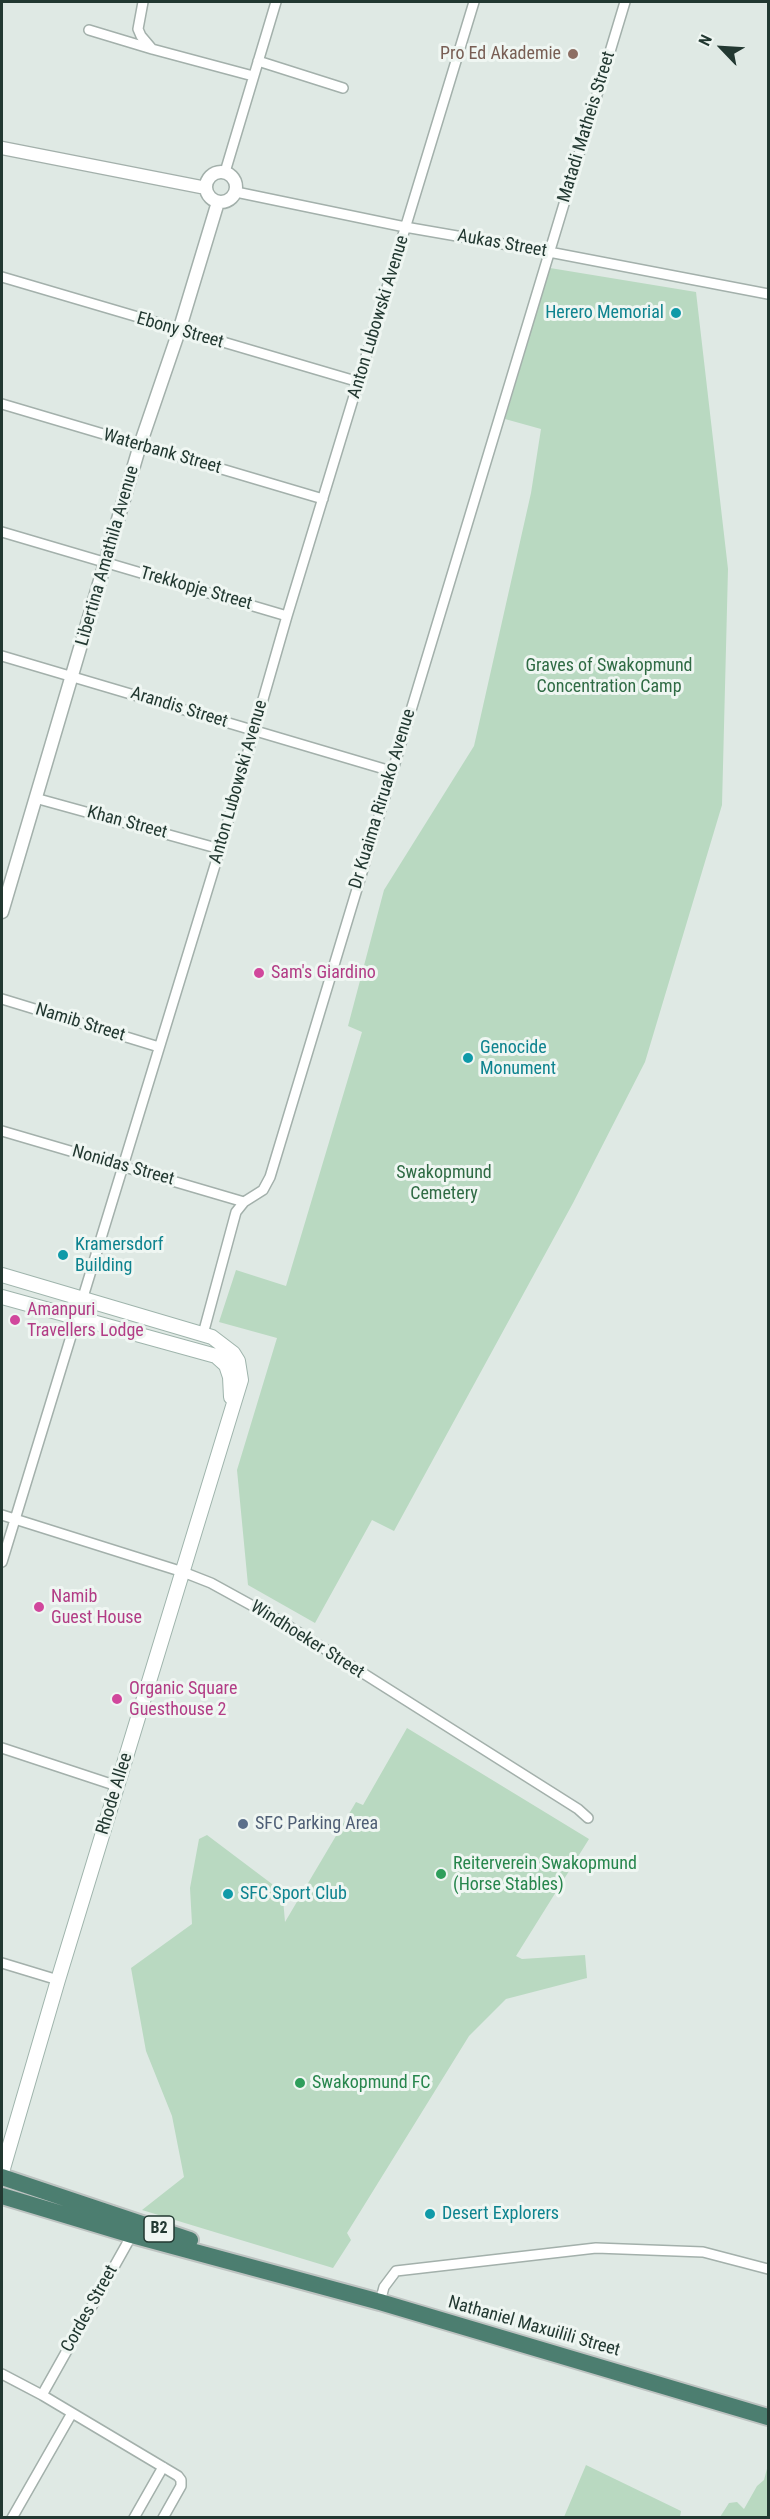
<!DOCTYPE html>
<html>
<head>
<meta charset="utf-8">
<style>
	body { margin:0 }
	#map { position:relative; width:770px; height:2519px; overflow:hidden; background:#dfe9e4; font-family:"Roboto Condensed",sans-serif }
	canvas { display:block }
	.frame { position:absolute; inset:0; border:3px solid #223831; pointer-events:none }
	.north { position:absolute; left:692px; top:18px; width:60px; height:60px; -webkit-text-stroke:4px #eff6f2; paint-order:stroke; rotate:295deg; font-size:16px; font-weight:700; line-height:24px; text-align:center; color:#223831 }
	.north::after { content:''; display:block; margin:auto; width:21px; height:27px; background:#223831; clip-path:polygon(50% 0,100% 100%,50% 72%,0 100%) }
</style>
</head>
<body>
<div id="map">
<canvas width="770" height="2519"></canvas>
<div class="frame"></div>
<div class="north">N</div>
</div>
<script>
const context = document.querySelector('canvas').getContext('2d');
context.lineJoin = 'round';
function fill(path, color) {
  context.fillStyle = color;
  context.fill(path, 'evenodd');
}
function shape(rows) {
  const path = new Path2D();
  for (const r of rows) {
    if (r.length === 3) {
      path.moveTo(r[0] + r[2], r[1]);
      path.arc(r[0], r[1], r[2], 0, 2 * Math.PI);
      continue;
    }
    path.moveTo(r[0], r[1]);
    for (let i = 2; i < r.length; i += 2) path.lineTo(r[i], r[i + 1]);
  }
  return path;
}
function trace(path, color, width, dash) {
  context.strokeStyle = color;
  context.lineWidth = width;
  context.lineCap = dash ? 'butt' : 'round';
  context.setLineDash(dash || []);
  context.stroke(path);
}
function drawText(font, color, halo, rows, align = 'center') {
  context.font = font + ' "Roboto Condensed",sans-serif';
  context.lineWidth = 6;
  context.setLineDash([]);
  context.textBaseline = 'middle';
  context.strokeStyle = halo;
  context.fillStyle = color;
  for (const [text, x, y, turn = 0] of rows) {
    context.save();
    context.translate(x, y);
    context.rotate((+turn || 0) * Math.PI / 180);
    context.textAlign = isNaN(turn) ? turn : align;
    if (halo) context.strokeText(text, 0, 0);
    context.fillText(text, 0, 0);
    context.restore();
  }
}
fill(shape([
	[550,268,696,292,728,569,722,805,645,1062,573,1203,394,1531,372,1520,315,1623,248,1585,237,1470,277,1338,219,1322,236,1270,286,1286,362,1032,348,1026,384,890,474,746,531,493,541,429,505,419],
	[407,1728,589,1839,516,1956,522,1959,585,1955,587,1978,506,1999,469,2036,347,2233,351,2240,333,2268,142,2210,184,2177,172,2116,146,2051,131,1968,192,1924,190,1888,199,1839,207,1835,272,1884,283,1899,285,1922,356,1802,363,1805],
	[586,2465,681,2511,680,2517,564,2517],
	[768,2465,768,2517,720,2517,729,2503,737,2502,744,2509,757,2486,764,2480]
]), '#b9d9c1');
const minor = shape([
	[143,2,138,29,141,36,152,49,253,76],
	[89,30,152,49],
	[258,61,343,88],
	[225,172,276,2],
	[236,192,405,227,549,252,768,294],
	[2,277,359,382],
	[2,404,323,499],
	[2,532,287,616],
	[2,656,391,771],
	[35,798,220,849],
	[2,999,159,1047],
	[2,1131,244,1202],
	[203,1334,236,1212,244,1202,263,1190,270,1177,625,2],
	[2,1515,183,1572,211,1583,282,1622,578,1809,588,1818],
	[2,1562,220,849,287,616,474,2],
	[2,1748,117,1786],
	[2,1963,58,1980],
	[380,2302,384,2287,396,2271,596,2248,703,2252,768,2269],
	[2,2374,42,2395,178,2476,181,2480,181,2486,163,2518],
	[42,2395,133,2233],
	[12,2518,72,2413],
	[134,2518,163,2467]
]);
const tertiary = shape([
	[2,148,206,188],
	[221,187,15],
	[2,912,140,445,179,331,218,202]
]);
const secondary = shape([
	[2,1275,212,1337,233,1353,238,1361,241,1380,58,1980,2,2172],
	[2,1297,216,1356,226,1365,230,1377,231,1397]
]);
const trunk = shape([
	[2,2177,190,2240],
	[2,2196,132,2235,380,2302,768,2417]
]);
trace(minor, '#a3b0ab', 12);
trace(tertiary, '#a3b0ab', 15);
trace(secondary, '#9fb4ac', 16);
trace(trunk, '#bdc3c1', 20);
trace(minor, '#fff', 9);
trace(tertiary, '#fff', 12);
trace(secondary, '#fff', 14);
trace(trunk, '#4c7e70', 16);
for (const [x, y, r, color] of [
	[573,54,6,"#8d6e63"],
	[676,313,6,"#0f9aa8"],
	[259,973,6,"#d1479c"],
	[468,1058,6,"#0f9aa8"],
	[63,1255,6,"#0f9aa8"],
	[15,1320,6,"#d1479c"],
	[39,1607,6,"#d1479c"],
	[117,1699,6,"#d1479c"],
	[243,1824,6,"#5c6f8a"],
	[441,1874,6,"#2e9e5b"],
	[228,1894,6,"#0f9aa8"],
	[300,2083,6,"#2e9e5b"],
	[430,2214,6,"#0f9aa8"]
]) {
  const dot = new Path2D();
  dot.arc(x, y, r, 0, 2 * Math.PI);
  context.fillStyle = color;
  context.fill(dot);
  trace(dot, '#eff6f2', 2);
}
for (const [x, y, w] of [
	[159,2229,30]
]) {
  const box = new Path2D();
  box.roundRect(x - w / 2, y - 13, w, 26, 4.5);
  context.fillStyle = '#eff6f2';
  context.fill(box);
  trace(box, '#223831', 1.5);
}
drawText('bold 16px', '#223831', null, [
	["B2",159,2229]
]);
drawText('18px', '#785e54', '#eff6f2', [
	["Pro Ed Akademie",561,54]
], 'right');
drawText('18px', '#223831', '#eff6f2', [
	["Matadi Matheis Street",587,127,-73],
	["Aukas Street",502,244,10],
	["Anton Lubowski Avenue",379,317,-73],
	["Ebony Street",180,331,16],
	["Waterbank Street",162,452,16],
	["Libertina Amathila Avenue",108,556,-74],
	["Trekkopje Street",196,589,16],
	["Arandis Street",179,708,17],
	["Anton Lubowski Avenue",239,782,-74],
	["Dr Kuaima Riruako Avenue",383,799,-73],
	["Khan Street",127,823,15],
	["Namib Street",80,1023,17],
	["Nonidas Street",123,1166,16],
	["Windhoeker Street",307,1640,32],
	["Rhode Allee",115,1794,-73],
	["Cordes Street",90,2309,-61],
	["Nathaniel Maxuilili Street",534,2327,16]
]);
drawText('18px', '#0d838f', '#eff6f2', [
	["Herero Memorial",664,313,"right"],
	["Genocide",480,1048],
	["Monument",480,1069],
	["Kramersdorf",75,1245],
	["Building",75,1266],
	["SFC Sport Club",240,1894],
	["Desert Explorers",442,2214]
], 'left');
drawText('18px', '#2f6b44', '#eff6f2', [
	["Graves of Swakopmund",609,666],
	["Concentration Camp",609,687],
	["Swakopmund",444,1173],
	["Cemetery",444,1194]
]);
drawText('18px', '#b23c85', '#eff6f2', [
	["Sam's Giardino",271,973],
	["Amanpuri",27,1310],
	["Travellers Lodge",27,1331],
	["Namib",51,1597],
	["Guest House",51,1618],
	["Organic Square",129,1689],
	["Guesthouse 2",129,1710]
], 'left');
drawText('18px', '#4e5e75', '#eff6f2', [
	["SFC Parking Area",255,1824]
], 'left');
drawText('18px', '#27864d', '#eff6f2', [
	["Reiterverein Swakopmund",453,1864],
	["(Horse Stables)",453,1885],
	["Swakopmund FC",312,2083]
], 'left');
</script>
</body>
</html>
